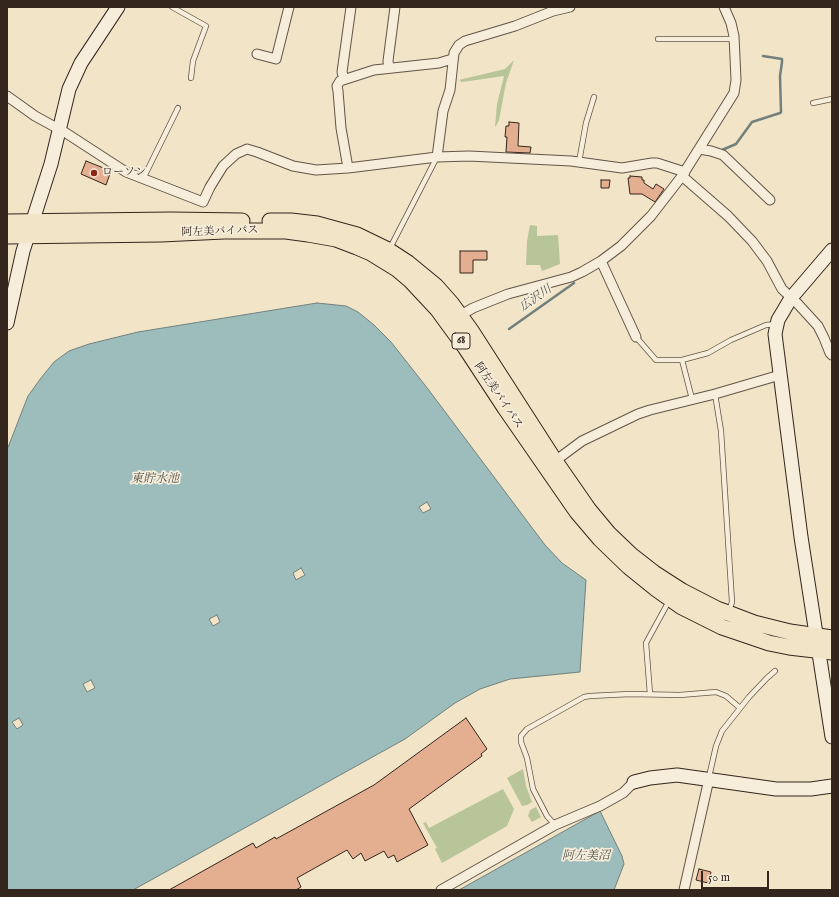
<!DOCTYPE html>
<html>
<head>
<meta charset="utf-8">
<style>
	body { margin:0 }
	#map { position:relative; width:839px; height:897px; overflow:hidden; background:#f1e4c7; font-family:"IM FELL English",serif }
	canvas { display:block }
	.frame { position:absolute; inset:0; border:8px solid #34251d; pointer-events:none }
	.scale { position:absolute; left:701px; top:871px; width:68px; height:18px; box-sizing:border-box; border:2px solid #34251d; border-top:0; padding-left:5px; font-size:12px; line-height:14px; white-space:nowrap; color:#34251d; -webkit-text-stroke:3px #f6eddb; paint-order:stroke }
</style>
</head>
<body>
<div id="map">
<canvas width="839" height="897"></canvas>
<div class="frame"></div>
<div class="scale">50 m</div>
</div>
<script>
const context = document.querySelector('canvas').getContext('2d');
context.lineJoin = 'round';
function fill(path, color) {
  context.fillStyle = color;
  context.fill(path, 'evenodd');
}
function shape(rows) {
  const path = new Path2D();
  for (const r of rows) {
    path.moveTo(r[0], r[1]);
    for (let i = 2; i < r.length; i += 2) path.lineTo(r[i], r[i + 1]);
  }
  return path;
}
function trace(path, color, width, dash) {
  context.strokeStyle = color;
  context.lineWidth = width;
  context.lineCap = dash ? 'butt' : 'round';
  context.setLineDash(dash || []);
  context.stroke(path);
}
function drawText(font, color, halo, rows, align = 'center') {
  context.font = font + ' "IM FELL English","Noto Serif JP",serif';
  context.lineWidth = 3.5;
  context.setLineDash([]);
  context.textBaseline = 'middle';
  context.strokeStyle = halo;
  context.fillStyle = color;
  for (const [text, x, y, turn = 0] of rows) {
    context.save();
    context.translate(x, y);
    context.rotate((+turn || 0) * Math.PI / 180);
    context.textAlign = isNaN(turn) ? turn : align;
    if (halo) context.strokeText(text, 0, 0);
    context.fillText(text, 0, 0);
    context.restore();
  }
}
fill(shape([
	[514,60,506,83,499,120,496,126,495,127,497,104,504,76,462,82,459,80,505,69],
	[530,225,537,226,537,236,558,235,560,264,542,271,540,265,526,265,527,241],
	[523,769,526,786,532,802,527,805,522,806,507,778],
	[503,789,514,809,507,826,442,863,435,849,437,848,423,823,426,822,429,828],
	[536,807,541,817,532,822,528,816,530,810]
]), '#b7c598');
const water = shape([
	[317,303,346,306,358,312,374,325,391,342,428,389,545,545,562,563,586,580,580,672,510,679,480,689,455,703,405,739,133,890,7,890,7,450,28,396,41,378,54,362,69,351,89,344,138,332,317,303],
	[427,502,431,509,423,513,419,507,427,502],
	[301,568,305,575,296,580,293,573,301,568],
	[217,615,220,622,213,626,209,619,217,615],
	[91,680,95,688,87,692,83,684,91,680],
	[19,718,23,725,17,729,12,722,19,718],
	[600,811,622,856,624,864,614,890,459,890,600,811]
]);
fill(water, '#9cbdbc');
trace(water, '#72807c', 1);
trace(shape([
	[722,150,736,144,752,122,780,113,781,112,780,76,782,62,782,59,763,56],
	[509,329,574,283]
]), '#72807c', 2.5);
const building = shape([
	[509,122,519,123,518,146,531,147,530,153,506,152,507,137,505,137,506,126,509,126,509,122],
	[86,161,111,171,106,185,81,174,86,161],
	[630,176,642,177,642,180,644,180,644,183,653,189,656,184,664,189,655,202,642,194,630,194,628,178,630,178,630,176],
	[601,180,610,180,609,188,601,188,601,180],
	[460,251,487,251,487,260,473,260,473,273,460,273,460,251],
	[466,718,487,749,481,754,482,756,409,809,428,845,397,862,394,855,388,858,384,851,365,861,361,853,353,859,347,850,297,878,301,887,296,890,169,890,253,843,256,848,275,837,276,839,374,785,466,718],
	[699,869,711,872,708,883,696,880,699,869]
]);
fill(building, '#e4af90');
trace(building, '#34251d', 1);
const lane = shape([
	[172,7,206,26,193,61,191,78],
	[658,39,734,39],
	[813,103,832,99],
	[579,162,586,123,594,97],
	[143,179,178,108],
	[390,248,437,157],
	[636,337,656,360,682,360,708,353,731,340,766,325,776,324],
	[682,360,692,399],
	[715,394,721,431,732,602,729,611],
	[650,694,646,643,669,601],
	[709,777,716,746,722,731,749,697,767,678,775,671],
	[555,825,547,816,533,789,527,758,521,742,521,736,527,729,584,697,590,696,630,694,680,695,716,692,726,696,740,708]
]);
const street = shape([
	[257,54,276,59,289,7],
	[389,68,388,61,395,7],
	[344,79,342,72,351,7],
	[7,96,35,116,66,133,126,172,203,202,210,187,223,166,236,154,247,149,257,152,293,166,316,170,348,168,437,157,469,156,571,161,622,168,652,163,657,163,685,172],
	[699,149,711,151,723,155,770,200],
	[437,157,443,111,450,90,454,53,459,45,465,41,515,26,553,11,570,7],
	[348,168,341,128,338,91,337,86,340,81,374,70,439,63,452,59],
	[682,176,728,216,752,241,767,261,782,289,797,303,818,326,824,338,830,353,832,355],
	[601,261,636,337],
	[456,318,473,308,508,294,571,277,582,272,601,261,621,246,651,216,682,176,734,93,736,80,734,36,731,23,724,7],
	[555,461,582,441,638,414,650,410,715,394,780,375],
	[441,890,555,825,600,806,623,793,634,782],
	[684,890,709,779]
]);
const secondary = shape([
	[832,250,791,298,778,320,775,334,801,537,832,737],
	[7,323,23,251,51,164,69,89,81,63,118,7],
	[634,782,650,778,677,775,776,789,811,789,832,786]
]);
const primary = shape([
	[270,221,291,221,317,224,357,235,388,250,408,263,436,286,451,303,472,332,555,461,589,510,609,534,631,555,654,573,682,591,717,609,728,613,754,623,790,632,832,638],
	[7,222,171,220,242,221],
	[7,236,161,234,224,231,286,231,308,234,336,239,357,247,371,253,397,269,410,280,438,310,465,347,505,408,577,512,600,539,629,567,655,588,682,607,722,627,769,643,789,647,832,652]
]);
trace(lane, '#635548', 6);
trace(street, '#635548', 11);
trace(secondary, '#34251d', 15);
trace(primary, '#34251d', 17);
trace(lane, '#f6eddb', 4.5);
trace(street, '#f6eddb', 9);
trace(secondary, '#f6eddb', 13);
trace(primary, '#f1e4c7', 15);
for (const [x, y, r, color] of [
	[94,173,4,"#8f2418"]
]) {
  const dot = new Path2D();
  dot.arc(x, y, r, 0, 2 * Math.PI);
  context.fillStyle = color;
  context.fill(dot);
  trace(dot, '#f6eddb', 1.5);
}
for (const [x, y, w] of [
	[461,341,18]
]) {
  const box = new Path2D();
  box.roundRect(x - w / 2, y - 8, w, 16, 3);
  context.fillStyle = '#f6eddb';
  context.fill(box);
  trace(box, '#34251d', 1);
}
drawText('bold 10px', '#34251d', null, [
	["68",461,341]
]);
drawText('11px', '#34251d', '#f6eddb', [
	["ローソン",102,173]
], 'left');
drawText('11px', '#34251d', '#f6eddb', [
	["阿左美バイパス",220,232,-2],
	["阿左美バイパス",498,396,56]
]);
drawText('italic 12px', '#53534d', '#f6eddb', [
	["広沢川",536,299,-35],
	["東貯水池",155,480],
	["阿左美沼",586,857]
]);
</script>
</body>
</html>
